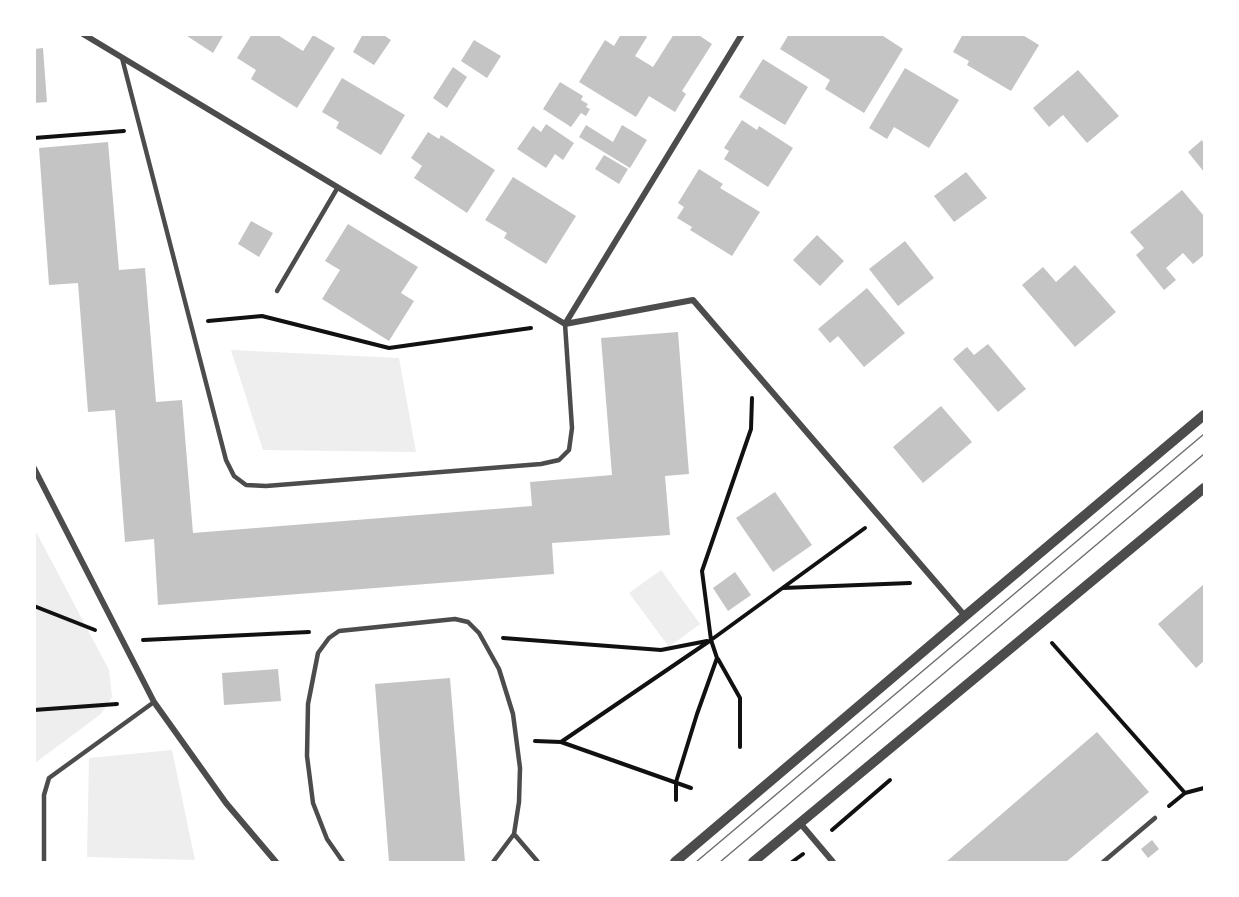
<!DOCTYPE html>
<html>
<head>
<meta charset="utf-8">
<style>
	body { margin:0 }
	#map { position:relative; width:1239px; height:897px; overflow:hidden; background:#fff; font-family:Ubuntu,sans-serif }
	canvas { display:block }
	.frame { position:absolute; inset:0; border:36px solid #fff; pointer-events:none }
</style>
</head>
<body>
<div id="map">
<canvas width="1239" height="897"></canvas>
<div class="frame"></div>
</div>
<script>
const context = document.querySelector('canvas').getContext('2d');
context.lineJoin = 'round';
function fill(path, color) {
  context.fillStyle = color;
  context.fill(path, 'evenodd');
}
function shape(rows) {
  const path = new Path2D();
  for (const r of rows) {
    path.moveTo(r[0], r[1]);
    for (let i = 2; i < r.length; i += 2) path.lineTo(r[i], r[i + 1]);
  }
  return path;
}
function trace(path, color, width, dash) {
  context.strokeStyle = color;
  context.lineWidth = width;
  context.lineCap = dash ? 'butt' : 'round';
  context.setLineDash(dash || []);
  context.stroke(path);
}
fill(shape([
	[231,350,399,358,416,452,263,450],
	[34,528,109,670,112,697,101,714,35,763],
	[661,570,700,624,669,647,629,593],
	[172,750,195,860,87,857,89,758]
]), '#eee');
fill(shape([
	[184,34,224,34,213,53],
	[252,34,276,34,303,51,313,35,335,48,297,108,251,79,256,70,237,58],
	[363,34,382,34,391,40,374,65,353,52],
	[621,34,644,34,647,37,635,56,653,67,674,34,697,34,712,44,682,91,686,94,675,112,649,96,636,117,579,82,605,40,614,46],
	[789,34,880,34,903,49,864,113,825,89,830,80,780,49],
	[963,34,1021,34,1039,45,1011,91,967,65,969,61,953,52],
	[474,40,501,56,487,78,461,61],
	[43,48,47,102,34,103,34,49],
	[763,59,808,87,785,125,739,97],
	[453,67,467,77,447,108,433,98],
	[905,68,959,100,929,148,894,127,887,139,869,128],
	[1078,70,1119,116,1087,143,1063,115,1049,127,1033,108],
	[342,78,405,115,381,155,336,128,339,122,322,112],
	[560,82,583,96,581,100,588,104,586,107,590,109,586,116,581,113,571,127,543,109],
	[742,120,757,130,759,126,793,148,768,187,724,159,729,151,724,148],
	[546,124,574,143,563,160,555,154,546,168,517,149,533,126,541,132],
	[586,125,613,142,622,125,647,140,630,168,579,137],
	[428,132,439,139,441,135,495,170,467,213,414,178,422,166,411,158],
	[1202,140,1204,144,1204,172,1188,152],
	[108,142,119,270,145,268,156,402,182,400,193,533,532,506,530,482,612,475,601,338,678,332,689,474,665,476,670,535,552,543,554,574,158,605,154,539,125,542,115,410,88,412,78,283,49,285,39,148],
	[604,155,628,169,619,184,595,169],
	[699,169,723,184,720,188,760,212,732,256,690,230,692,227,677,218,684,207,678,203],
	[966,172,987,198,954,222,934,196],
	[513,177,576,216,546,264,504,238,507,233,485,220],
	[1182,190,1204,216,1204,255,1193,264,1183,253,1166,268,1176,280,1164,290,1136,255,1144,248,1130,232],
	[251,221,273,233,259,257,238,244],
	[348,224,418,267,401,293,414,301,389,341,322,299,340,270,325,261],
	[817,235,844,261,820,286,793,260],
	[905,241,934,278,898,306,869,269],
	[1075,265,1116,312,1075,347,1022,285,1043,267,1056,282],
	[867,288,905,333,864,367,838,336,830,343,818,329],
	[988,344,1026,389,998,412,953,359,967,347,974,355],
	[941,406,972,442,923,483,893,447],
	[775,492,812,545,773,572,736,518],
	[735,572,751,595,728,611,713,588],
	[1204,584,1204,661,1196,668,1158,624],
	[278,669,281,701,224,705,222,673],
	[450,678,465,862,389,862,375,684],
	[1097,732,1149,792,1066,862,946,862],
	[1152,840,1159,849,1148,858,1141,849]
]), '#c4c4c4');
trace(shape([
	[34,138,124,131],
	[208,321,262,316,389,348,531,328],
	[783,588,910,583],
	[34,606,95,630],
	[503,638,661,650,707,641],
	[143,640,309,632],
	[1052,643,1185,793,1169,806],
	[718,659,740,698,740,747],
	[34,710,117,704],
	[535,741,561,742,691,788],
	[561,742,711,640,865,528],
	[1185,793,1204,788],
	[676,800,676,782,697,714,717,658,711,640,702,571,751,429,752,398],
	[832,830,890,780],
	[792,862,803,854]
]), '#111', 4);
trace(shape([
	[122,58,226,460,234,476,246,485,266,486,541,464,559,460,569,450,572,428,565,324],
	[277,291,338,187],
	[514,834,538,862],
	[44,862,44,795,49,778,154,702],
	[343,862,327,839,313,803,307,756,308,704,318,653,329,638,339,631,455,619,468,622,479,633,499,669,513,714,520,768,519,802,514,834,493,862],
	[1103,862,1155,818]
]), '#4c4c4c', 4.5);
trace(shape([
	[83,34,565,324,693,300,965,616],
	[565,324,742,34],
	[34,468,154,702,226,803,276,862],
	[800,823,833,862]
]), '#4c4c4c', 6);
trace(shape([
	[675,862,965,616,1204,415],
	[753,862,1204,488]
]), '#4c4c4c', 10);
trace(shape([
	[696,862,1204,434],
	[720,862,1204,454]
]), '#707070', 1.5);
</script>
</body>
</html>
